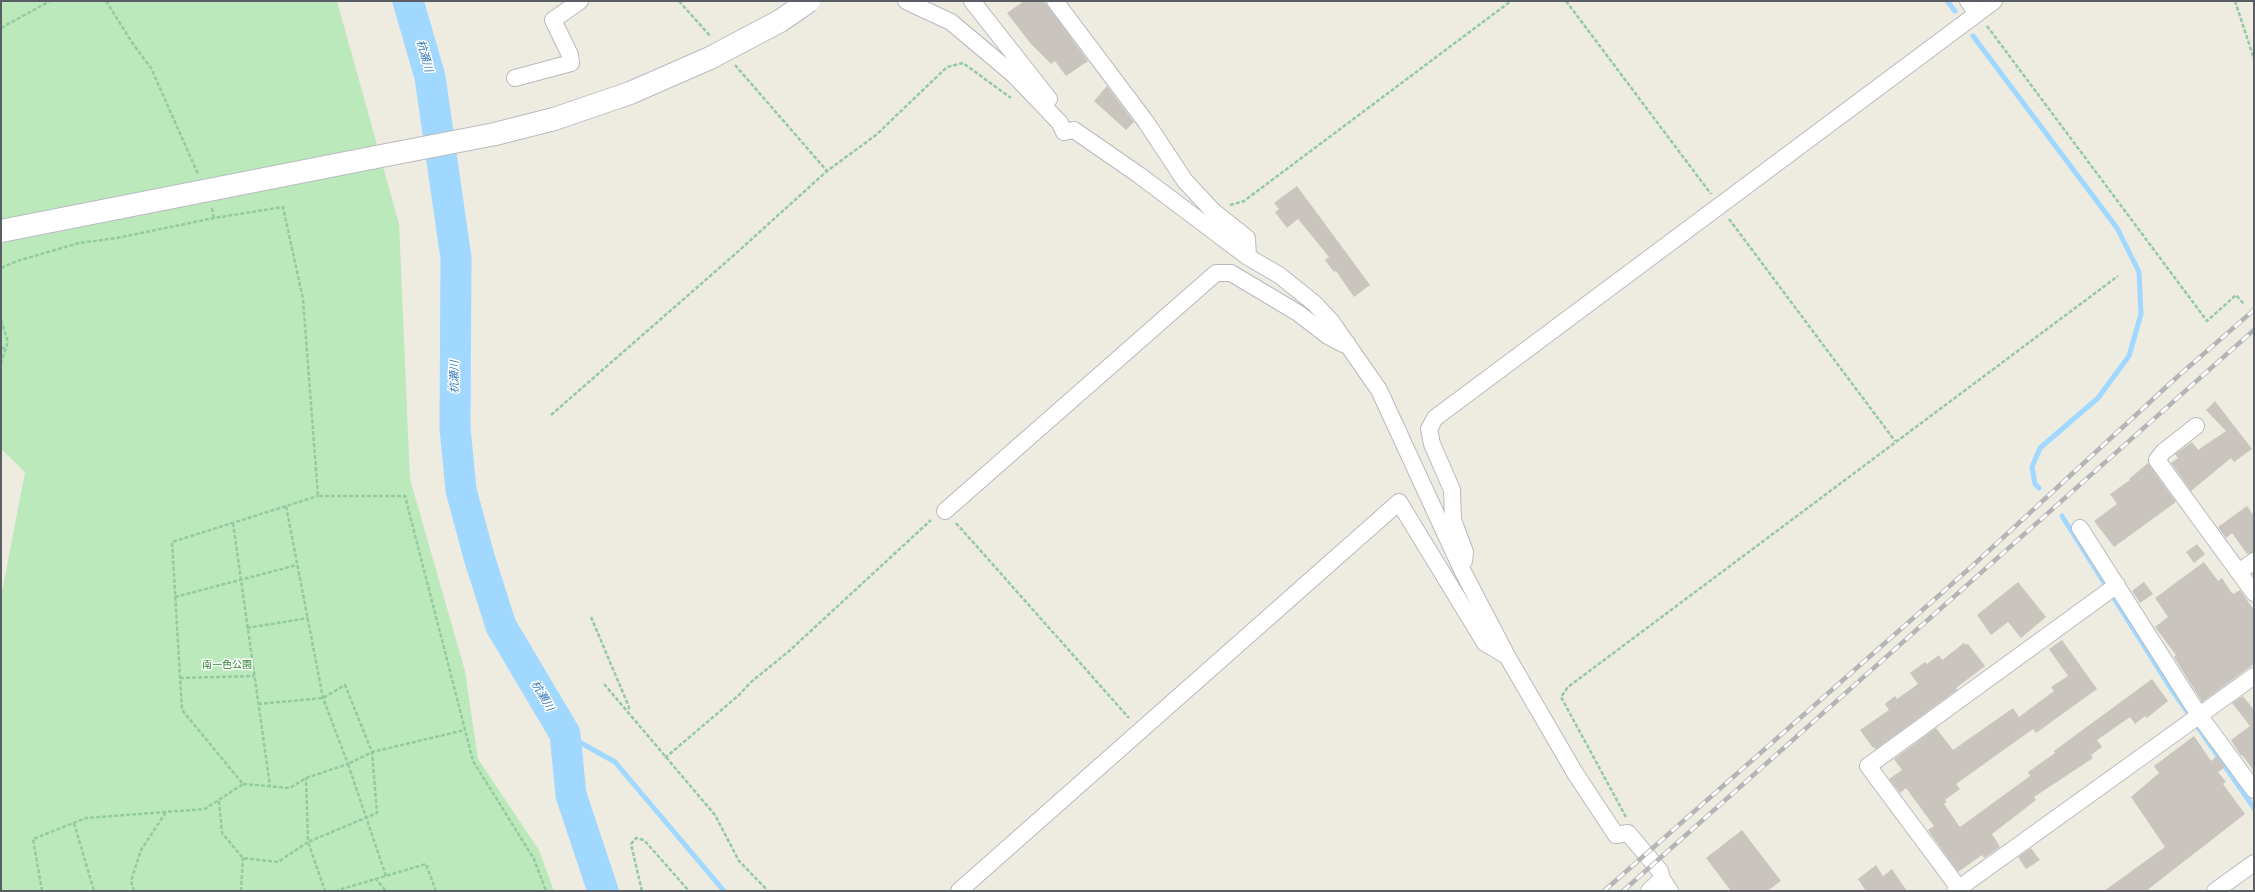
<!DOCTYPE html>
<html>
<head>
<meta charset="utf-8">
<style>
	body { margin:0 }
	#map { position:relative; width:2255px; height:892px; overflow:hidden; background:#eeebe1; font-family:"Varela Round",sans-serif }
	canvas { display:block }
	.frame { position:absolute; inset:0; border:2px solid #5a5e64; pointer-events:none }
</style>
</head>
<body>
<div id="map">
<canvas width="2255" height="892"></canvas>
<div class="frame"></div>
</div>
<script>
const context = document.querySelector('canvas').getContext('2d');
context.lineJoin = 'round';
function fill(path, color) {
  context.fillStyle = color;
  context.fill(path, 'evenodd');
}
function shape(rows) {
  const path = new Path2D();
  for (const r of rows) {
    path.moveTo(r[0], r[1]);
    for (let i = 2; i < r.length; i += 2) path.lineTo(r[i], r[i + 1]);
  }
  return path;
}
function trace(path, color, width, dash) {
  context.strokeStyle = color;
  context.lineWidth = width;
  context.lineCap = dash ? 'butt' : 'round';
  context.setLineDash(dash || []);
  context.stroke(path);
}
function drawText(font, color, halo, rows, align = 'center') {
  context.font = font + ' "Varela Round","Noto Sans JP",sans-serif';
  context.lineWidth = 3;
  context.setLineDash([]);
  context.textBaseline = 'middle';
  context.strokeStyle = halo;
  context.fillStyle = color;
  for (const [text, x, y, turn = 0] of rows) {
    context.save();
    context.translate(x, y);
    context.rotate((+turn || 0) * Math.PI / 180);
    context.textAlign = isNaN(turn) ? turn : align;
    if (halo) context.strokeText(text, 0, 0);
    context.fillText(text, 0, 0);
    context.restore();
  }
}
fill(shape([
	[1,1,337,1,399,224,410,479,465,671,478,759,539,850,554,891,1,891,1,597,25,472,1,449]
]), '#bce9bb');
trace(shape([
	[1947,1,1955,11],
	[1973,36,2117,228,2139,272,2141,314,2129,356,2098,398,2040,448,2032,467,2035,484,2039,488],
	[2062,516,2170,687,2254,808],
	[565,734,615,762,724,891]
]), '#a0d8ff', 5);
trace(shape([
	[408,1,430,77,456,258,455,428,461,490,479,557,501,626,565,734,571,795,603,891]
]), '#a0d8ff', 31);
fill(shape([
	[1024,1,1044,1,1088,61,1066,76,1055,61,1051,64,1031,44,1007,13],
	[1107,86,1134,122,1126,130,1094,101],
	[1297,186,1370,285,1354,297,1336,271,1334,272,1325,260,1329,257,1298,219,1287,228,1275,212,1279,209,1274,203],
	[2215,401,2252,449,2234,462,2231,458,2191,491,2171,463,2178,458,2175,454,2192,442,2198,450,2226,431,2206,410],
	[2148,463,2176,502,2114,547,2094,521,2117,504,2110,494,2130,480,2129,479],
	[2247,506,2254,516,2254,552,2247,554,2232,533,2226,538,2218,527],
	[2197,544,2205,554,2194,563,2186,552],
	[2204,562,2218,581,2222,578,2231,592,2234,594,2240,590,2254,610,2254,664,2202,702,2174,657,2176,655,2155,627,2168,617,2155,598],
	[2018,582,2046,617,2021,638,2008,622,1991,635,1977,615],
	[2144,582,2153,594,2140,603,2132,591],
	[2062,640,2097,689,2036,733,2033,729,1956,784,1960,789,1945,800,1947,802,1944,804,1960,827,2030,776,2028,772,2055,753,2054,751,2152,679,2168,701,2147,718,2145,716,2135,724,2130,717,2097,740,2102,747,2091,755,2093,758,2034,797,2036,800,1992,834,2000,847,1984,858,1982,855,1958,872,1928,830,1934,826,1906,788,1900,793,1889,779,1902,770,1894,759,1936,728,1953,750,2013,708,2019,717,2054,691,2051,687,2068,676,2049,649],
	[1964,643,1966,645,1968,644,1985,666,1956,688,1957,690,1876,749,1874,747,1873,748,1860,730,1889,710,1885,704,1895,696,1897,699,1918,684,1910,673,1925,662,1927,664,1939,655,1942,660],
	[2243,696,2254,710,2254,771,2242,755,2241,756,2231,740,2250,726,2232,703],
	[2194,736,2211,761,2217,756,2225,767,2218,772,2226,782,2223,784,2245,814,2146,891,2104,891,2165,847,2131,797,2159,773,2154,766],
	[1742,830,1781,881,1767,891,1731,891,1706,858],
	[2031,848,2040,860,2026,869,2018,857],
	[1876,865,1883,876,1892,869,1907,891,1866,891,1858,879]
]), '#c9c5be');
const street = shape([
	[906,1,951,22,1014,75,1060,123,1064,132,1074,130,1139,175,1248,257,1279,275,1314,303,1331,321,1379,390,1462,570,1507,656,1575,773,1616,835,1628,833,1660,871,1662,879,1670,891],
	[972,1,1049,99],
	[1055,1,1146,122,1185,181,1213,211,1247,238,1248,257],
	[1968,1,1977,14],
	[515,78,571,63,570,55,553,20,580,1],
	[2196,426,2163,452,2157,460,2254,593],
	[945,511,1216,273,1231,273,1298,313,1328,336,1343,344,1347,343],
	[2080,528,2199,715,2254,790],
	[1464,561,1465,552,1453,520,1452,490,1432,444,1429,429,1435,418,1994,1],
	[2239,572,2254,561],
	[959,891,1399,502,1485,643,1507,656],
	[1649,891,1662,879],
	[1955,891,2254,676],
	[1961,891,1868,766,2117,585],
	[2215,891,2254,863]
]);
const secondary = shape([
	[371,158,495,134]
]);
trace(street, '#b7babf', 18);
trace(secondary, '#b7bbc1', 24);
trace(shape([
	[106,1,133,44,151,68,198,174],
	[679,1,711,37],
	[1566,1,1711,194],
	[2235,1,2254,59],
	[1987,26,2207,321,2236,295,2244,304],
	[1,28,50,1],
	[735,65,827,171],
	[1230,205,1244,201,1511,1],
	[212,208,214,218],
	[1729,219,1895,441],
	[1,268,17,261,79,243,117,238,214,218,283,207,303,299,318,496,405,496,473,761,534,859,546,891],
	[1,320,8,342,1,362],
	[1,347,5,349],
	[551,415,733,256,827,171,876,135,947,67,963,63,1011,98],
	[233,523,270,786],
	[956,523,1129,718],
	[175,597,297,565],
	[591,617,629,707,628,712],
	[247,628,308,618],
	[180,678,254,676],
	[604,684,715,815,739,861,768,891],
	[258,704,323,698,345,685,372,752,377,813,308,842,325,891],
	[665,758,739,695,751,682,788,652,931,520],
	[243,784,290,788,306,778,348,764,323,698,286,506],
	[219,801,222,833,243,858,278,862,308,842,306,778],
	[1626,817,1561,697,1568,687,2118,276],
	[74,823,94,891],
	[386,876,348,764,372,752,465,730],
	[375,878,386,891],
	[42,891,33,839,86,818,205,809,243,784,182,710,172,542,318,496],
	[134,891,131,881,141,850,166,812],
	[241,891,243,858],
	[335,891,426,864,436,891],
	[642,891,631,844,636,838,644,840,689,891]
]), '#93caa1', 2.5, [4, 2]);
trace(street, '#fff', 16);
trace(secondary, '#fff', 22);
const rail = shape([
	[1604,891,1970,568,2176,378,2254,310],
	[1623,891,2254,330]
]);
trace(rail, '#b3b4b5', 4.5);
trace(rail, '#fff', 3, [9]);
const secondaryBridge = shape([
	[495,134,554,119,630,93,710,58,780,21,809,1],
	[1,231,371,158]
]);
trace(secondaryBridge, '#b7bbc1', 24, []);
trace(secondaryBridge, '#fff', 22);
drawText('10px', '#2b822d', '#fff', [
	["南一色公園",227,665]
]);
drawText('italic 11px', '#3479bb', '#fff', [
	["杭瀬川",424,56,74],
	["杭瀬川",455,377,-90],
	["杭瀬川",542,696,59]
]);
</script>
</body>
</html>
